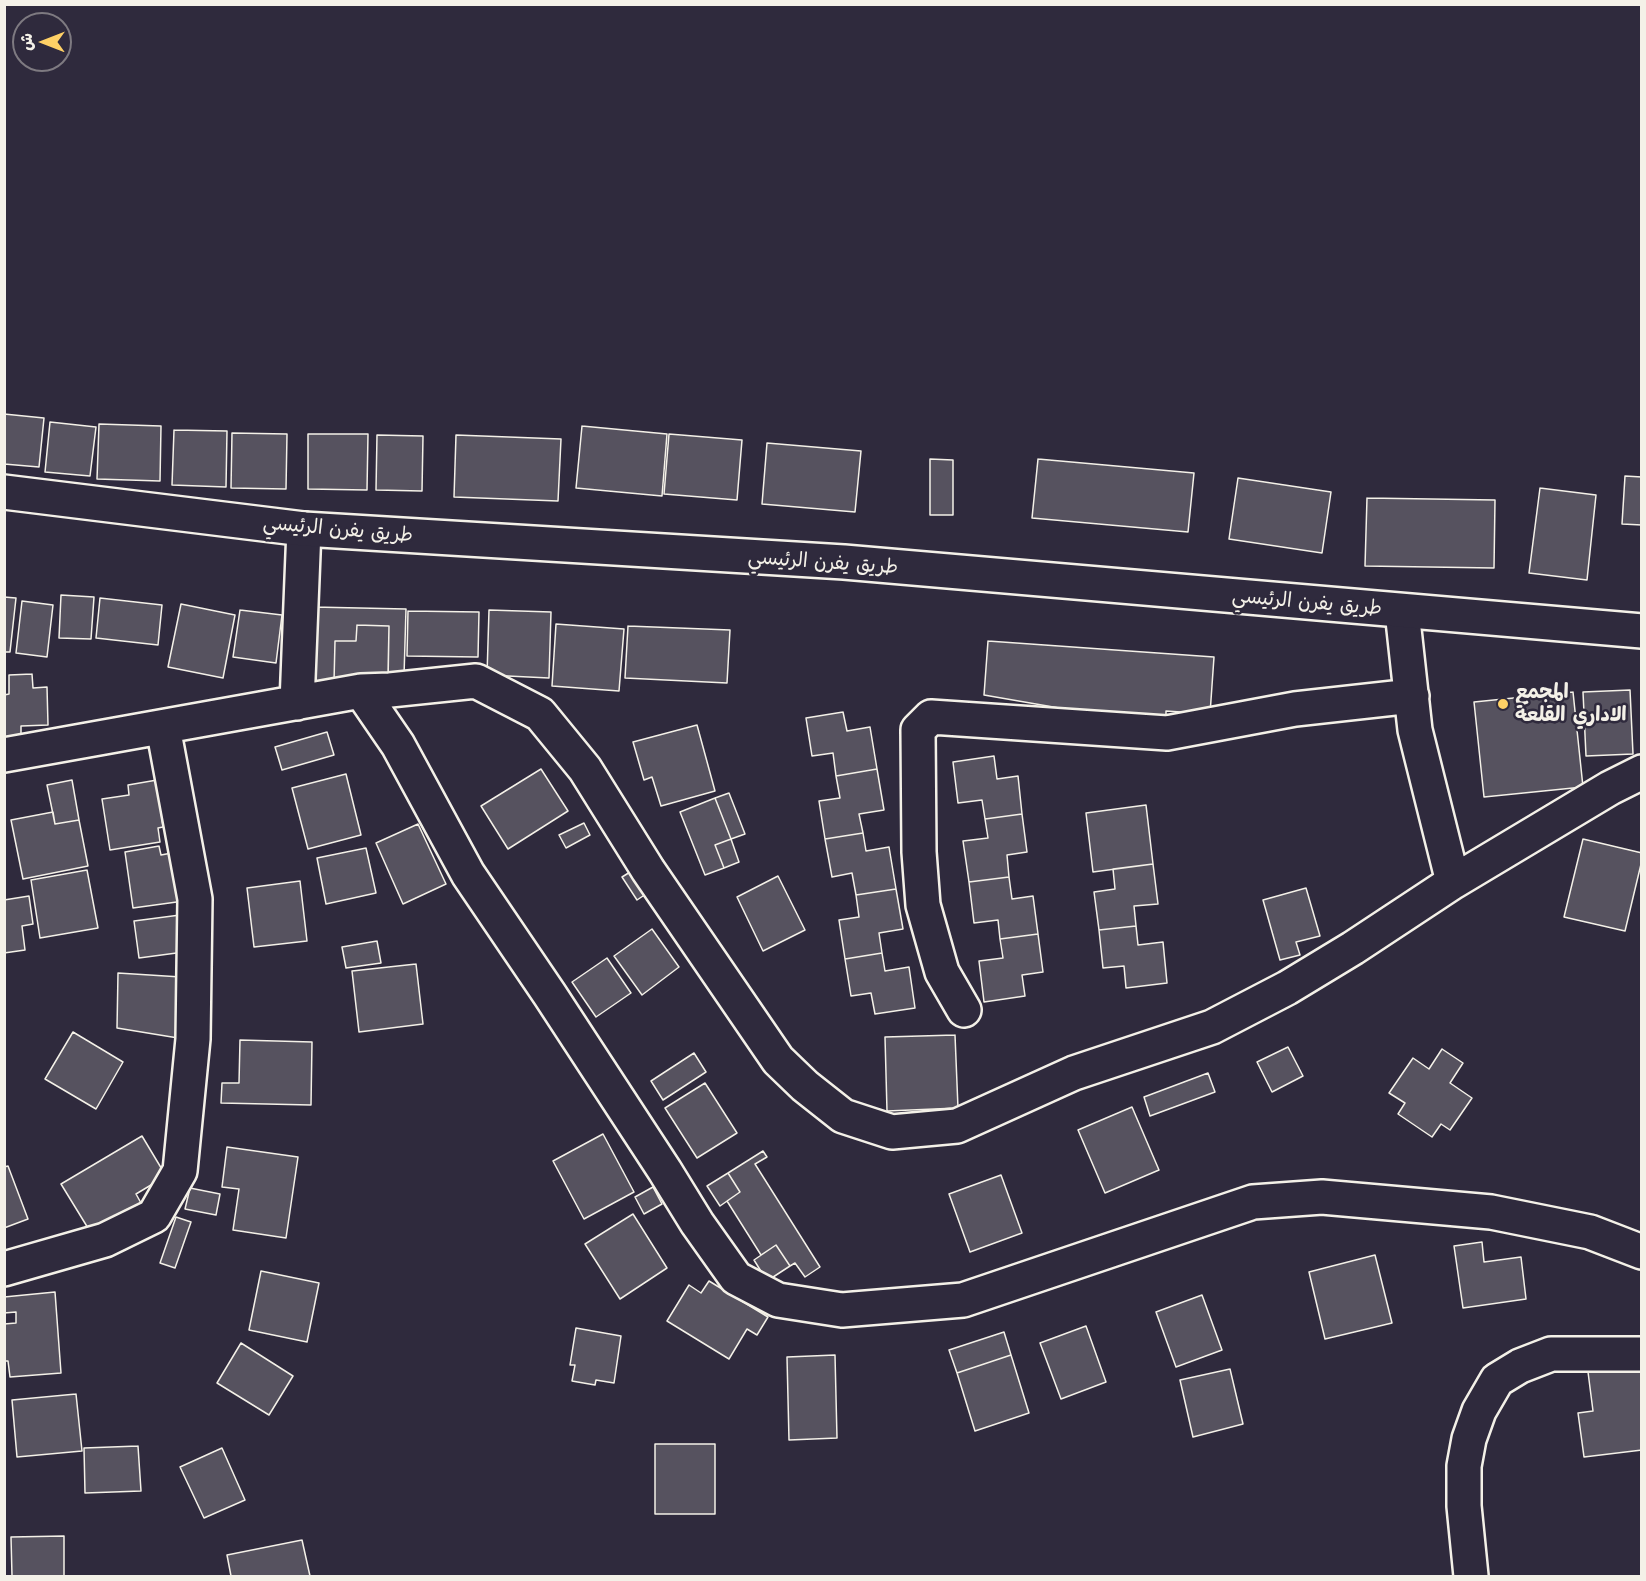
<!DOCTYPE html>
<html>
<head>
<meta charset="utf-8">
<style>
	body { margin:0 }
	#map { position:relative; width:1646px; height:1581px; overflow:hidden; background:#2f2a3d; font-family:Mali,"Playpen Sans Arabic",sans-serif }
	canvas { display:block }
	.frame { position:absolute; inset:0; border:6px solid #f4f1e8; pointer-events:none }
	.north { position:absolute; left:12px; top:12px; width:60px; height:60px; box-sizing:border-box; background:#2f2a3d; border:2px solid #7e7a81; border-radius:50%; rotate:270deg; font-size:16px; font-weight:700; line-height:24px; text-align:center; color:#f4f1e8 }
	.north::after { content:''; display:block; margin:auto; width:21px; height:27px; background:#ffd166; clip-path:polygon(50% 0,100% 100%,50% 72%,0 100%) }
</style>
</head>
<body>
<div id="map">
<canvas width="1646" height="1581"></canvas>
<div class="frame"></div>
<div class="north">ش</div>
</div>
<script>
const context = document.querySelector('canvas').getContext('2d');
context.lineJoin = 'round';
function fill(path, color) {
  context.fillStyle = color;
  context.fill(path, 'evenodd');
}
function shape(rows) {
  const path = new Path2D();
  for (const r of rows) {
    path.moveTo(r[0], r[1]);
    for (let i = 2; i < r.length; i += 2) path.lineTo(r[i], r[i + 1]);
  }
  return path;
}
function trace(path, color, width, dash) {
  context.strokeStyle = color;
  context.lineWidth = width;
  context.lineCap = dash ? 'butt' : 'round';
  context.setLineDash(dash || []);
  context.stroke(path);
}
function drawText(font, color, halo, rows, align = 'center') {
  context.font = font + ' Mali,"Playpen Sans Arabic",sans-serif';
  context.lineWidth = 5;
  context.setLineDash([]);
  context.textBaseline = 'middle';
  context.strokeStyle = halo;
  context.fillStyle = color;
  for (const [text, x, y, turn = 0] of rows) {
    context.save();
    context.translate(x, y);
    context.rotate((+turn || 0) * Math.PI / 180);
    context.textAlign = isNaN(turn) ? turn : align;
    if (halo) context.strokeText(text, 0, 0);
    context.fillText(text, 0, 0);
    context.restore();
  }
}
const building = shape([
	[4,414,44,418,39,467,4,464,4,414],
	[50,422,96,427,90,476,45,472,50,422],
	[99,424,161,426,160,481,97,479,99,424],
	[582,426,667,434,662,496,576,488,582,426],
	[174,430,227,431,226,487,172,485,174,430],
	[232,433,287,434,286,489,231,488,232,433],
	[308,434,368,434,367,490,308,489,308,434],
	[669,434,742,440,737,500,664,494,669,434],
	[377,435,423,436,422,491,376,490,377,435],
	[456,435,561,439,558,501,454,497,456,435],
	[767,443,861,451,855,512,762,504,767,443],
	[930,459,953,460,953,515,930,515,930,459],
	[1038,459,1194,473,1188,532,1032,518,1038,459],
	[1625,476,1642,477,1642,525,1622,524,1625,476],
	[1238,478,1331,492,1322,553,1229,539,1238,478],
	[1540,488,1596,495,1587,580,1529,573,1540,488],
	[1367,498,1495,500,1494,568,1365,566,1367,498],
	[61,595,94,597,91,639,59,638,61,595],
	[4,597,16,598,10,652,4,652,4,597],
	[100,598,162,605,158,645,96,638,100,598],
	[22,601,53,605,47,657,16,653,22,601],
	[181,604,235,615,223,678,168,667,181,604],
	[313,607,406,609,404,676,388,675,389,626,357,625,356,641,335,641,334,682,311,681,313,607],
	[240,610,282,615,276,663,233,657,240,610],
	[489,610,551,612,549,678,487,675,489,610],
	[408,611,479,612,478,657,407,656,408,611],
	[556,624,624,629,619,691,552,686,556,624],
	[357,625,389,626,388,684,334,682,335,641,356,641,357,625],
	[628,626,730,630,727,683,625,678,628,626],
	[988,641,1214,657,1210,714,1166,711,1166,722,1134,721,984,695,988,641],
	[32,674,33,688,47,687,48,725,21,726,21,736,4,737,4,695,9,694,9,675,32,674],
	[1630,690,1633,754,1586,756,1583,692,1630,690],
	[1573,692,1583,787,1484,797,1474,702,1573,692],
	[843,712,847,731,870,727,877,769,836,776,833,753,812,756,806,718,843,712],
	[697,725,715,791,661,806,652,777,644,780,633,742,697,725],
	[327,732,334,755,282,770,275,747,327,732],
	[994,756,997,779,1018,776,1022,814,985,819,982,800,958,803,953,762,994,756],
	[541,769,568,811,508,849,481,806,541,769],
	[877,769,884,810,859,814,863,833,825,839,819,801,840,798,836,776,877,769],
	[346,774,361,835,308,849,292,788,346,774],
	[72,780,79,820,55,824,47,785,72,780],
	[157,780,163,827,158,828,160,842,110,850,102,799,129,795,128,785,157,780],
	[729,793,745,834,731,839,715,798,729,793],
	[715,798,731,839,715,845,724,868,705,875,680,812,715,798],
	[1146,805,1153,864,1093,872,1086,813,1146,805],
	[53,812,55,824,79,820,88,866,23,879,11,820,53,812],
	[1022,814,1027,852,1007,855,1009,877,969,882,963,841,988,838,985,819,1022,814],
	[584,823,590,835,566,848,559,835,584,823],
	[418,824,446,884,403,904,376,843,418,824],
	[863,833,866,851,889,847,896,889,856,895,852,873,832,877,825,839,863,833],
	[731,839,739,862,724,868,715,845,731,839],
	[1583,839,1642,853,1642,860,1625,931,1564,917,1583,839],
	[159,846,161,855,177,852,184,901,133,908,125,852,159,846],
	[366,848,376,893,326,904,317,858,366,848],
	[1153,864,1158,904,1134,906,1136,926,1099,930,1094,892,1115,889,1113,869,1153,864],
	[635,869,649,892,637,900,622,877,635,869],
	[87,870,98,928,40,938,31,880,87,870],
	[778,876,805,930,763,951,737,897,778,876],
	[1009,877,1012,899,1033,896,1038,934,1000,939,998,920,974,923,969,882,1009,877],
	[300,881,307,941,254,947,247,888,300,881],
	[1306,888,1320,936,1296,942,1300,955,1280,960,1263,900,1306,888],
	[896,889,903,929,879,933,882,953,845,959,839,920,859,917,856,895,896,889],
	[29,896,33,924,22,926,25,950,4,953,4,900,29,896],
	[180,915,184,952,139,958,134,921,180,915],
	[1136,926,1138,945,1163,942,1167,983,1126,988,1124,966,1103,968,1099,930,1136,926],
	[652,929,679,967,642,995,614,956,652,929],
	[1038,934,1043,972,1022,975,1025,996,984,1002,979,961,1003,958,1000,939,1038,934],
	[377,941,381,963,346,968,342,947,377,941],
	[882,953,885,971,909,967,915,1008,875,1014,871,993,851,996,845,959,882,953],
	[607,958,631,993,596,1017,572,982,607,958],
	[416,964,423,1024,359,1032,352,971,416,964],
	[118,973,181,977,178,1038,117,1028,118,973],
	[73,1032,123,1062,96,1109,45,1079,73,1032],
	[955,1035,958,1108,887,1111,885,1037,955,1035],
	[240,1040,312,1042,311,1105,221,1103,222,1083,239,1083,240,1040],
	[1288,1047,1303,1076,1272,1092,1257,1062,1288,1047],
	[1442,1049,1463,1063,1450,1083,1472,1098,1450,1130,1441,1124,1432,1137,1398,1114,1405,1103,1389,1093,1413,1058,1429,1069,1442,1049],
	[694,1053,706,1072,663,1100,651,1081,694,1053],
	[1208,1073,1215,1092,1150,1116,1144,1097,1208,1073],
	[705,1083,737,1133,697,1158,665,1108,705,1083],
	[1132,1107,1159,1170,1105,1193,1078,1130,1132,1107],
	[603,1134,634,1192,584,1219,553,1161,603,1134],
	[142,1136,166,1176,136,1194,141,1203,91,1233,61,1184,142,1136],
	[227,1147,298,1157,286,1238,233,1230,239,1189,222,1187,227,1147],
	[763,1151,767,1157,755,1164,820,1267,805,1277,795,1263,790,1266,776,1245,761,1255,727,1201,740,1192,728,1173,763,1151],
	[8,1166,28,1219,4,1228,4,1167,8,1166],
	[728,1173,740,1192,720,1206,707,1186,728,1173],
	[1001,1175,1022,1233,970,1252,949,1194,1001,1175],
	[653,1187,662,1204,644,1214,635,1197,653,1187],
	[190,1188,220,1194,216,1215,185,1209,190,1188],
	[633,1214,667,1268,620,1299,585,1244,633,1214],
	[176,1217,191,1222,175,1268,160,1263,176,1217],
	[1482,1242,1484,1262,1521,1257,1526,1299,1463,1308,1454,1246,1482,1242],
	[776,1245,790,1266,767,1281,754,1260,776,1245],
	[1375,1255,1392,1323,1325,1339,1309,1272,1375,1255],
	[261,1271,319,1283,307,1342,249,1330,261,1271],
	[709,1281,768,1317,757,1335,747,1329,729,1359,667,1321,689,1285,701,1293,709,1281],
	[55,1292,61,1373,10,1377,8,1361,4,1361,4,1324,16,1323,16,1312,4,1313,4,1297,55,1292],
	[1202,1295,1222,1350,1176,1367,1156,1312,1202,1295],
	[1086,1326,1106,1382,1061,1399,1040,1343,1086,1326],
	[576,1328,621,1336,614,1383,596,1380,595,1385,572,1381,575,1365,570,1365,576,1328],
	[1004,1332,1011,1355,957,1373,949,1350,1004,1332],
	[241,1343,293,1376,269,1415,217,1383,241,1343],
	[835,1355,837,1438,789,1440,787,1357,835,1355],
	[1011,1355,1029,1413,975,1431,957,1373,1011,1355],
	[1642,1366,1642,1450,1584,1457,1578,1413,1593,1411,1588,1372,1642,1366],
	[1230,1369,1243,1424,1193,1437,1180,1380,1230,1369],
	[76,1394,82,1451,17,1457,12,1400,76,1394],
	[655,1444,715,1444,715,1514,655,1514,655,1444],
	[138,1446,141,1491,85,1493,84,1448,138,1446],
	[222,1448,245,1500,204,1518,180,1467,222,1448],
	[64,1536,64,1576,12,1576,11,1537,64,1536],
	[302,1540,310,1576,231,1576,227,1555,302,1540]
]);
fill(building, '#56525f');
trace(building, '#f4f1e8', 1.5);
const minor = shape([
	[1402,611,1415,730,1453,882],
	[361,691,398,745,468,874,550,995,665,1171,697,1223,736,1278,778,1300,842,1310,963,1300,1253,1202,1322,1197,1491,1212,1590,1232,1642,1252],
	[297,703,304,529],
	[4,755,361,691,390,690,476,681,540,714,585,769,648,870,778,1060,805,1086,843,1116,892,1132,957,1126,1074,1073,1212,1027,1287,988,1353,948,1453,882,1610,788,1642,772],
	[964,1010,942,972,923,905,919,852,918,730,931,717,1167,733,1295,709,1412,696],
	[4,1269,105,1240,154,1216,180,1171,193,1039,195,899,163,727],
	[1471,1576,1464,1506,1464,1466,1469,1439,1479,1411,1497,1380,1520,1366,1551,1354,1642,1354]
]);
const major = shape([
	[4,492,304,529,844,562,1642,631]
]);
trace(minor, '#f4f1e8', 38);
trace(major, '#f4f1e8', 38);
trace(minor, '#2f2a3d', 33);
trace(major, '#2f2a3d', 33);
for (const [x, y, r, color] of [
	[1503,704,6,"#ffd166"]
]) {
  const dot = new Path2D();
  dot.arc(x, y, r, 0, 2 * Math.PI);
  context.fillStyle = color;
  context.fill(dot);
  trace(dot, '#2f2a3d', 2);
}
drawText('20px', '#f4f1e8', '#2f2a3d', [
	["طريق يفرن الرئيسي",338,529,5],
	["طريق يفرن الرئيسي",823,562,4],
	["طريق يفرن الرئيسي",1307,602,5]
]);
drawText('bold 20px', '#f4f1e8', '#2f2a3d', [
	["المجمع",1515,692],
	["الاداري القلعة",1515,715]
], 'left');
</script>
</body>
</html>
